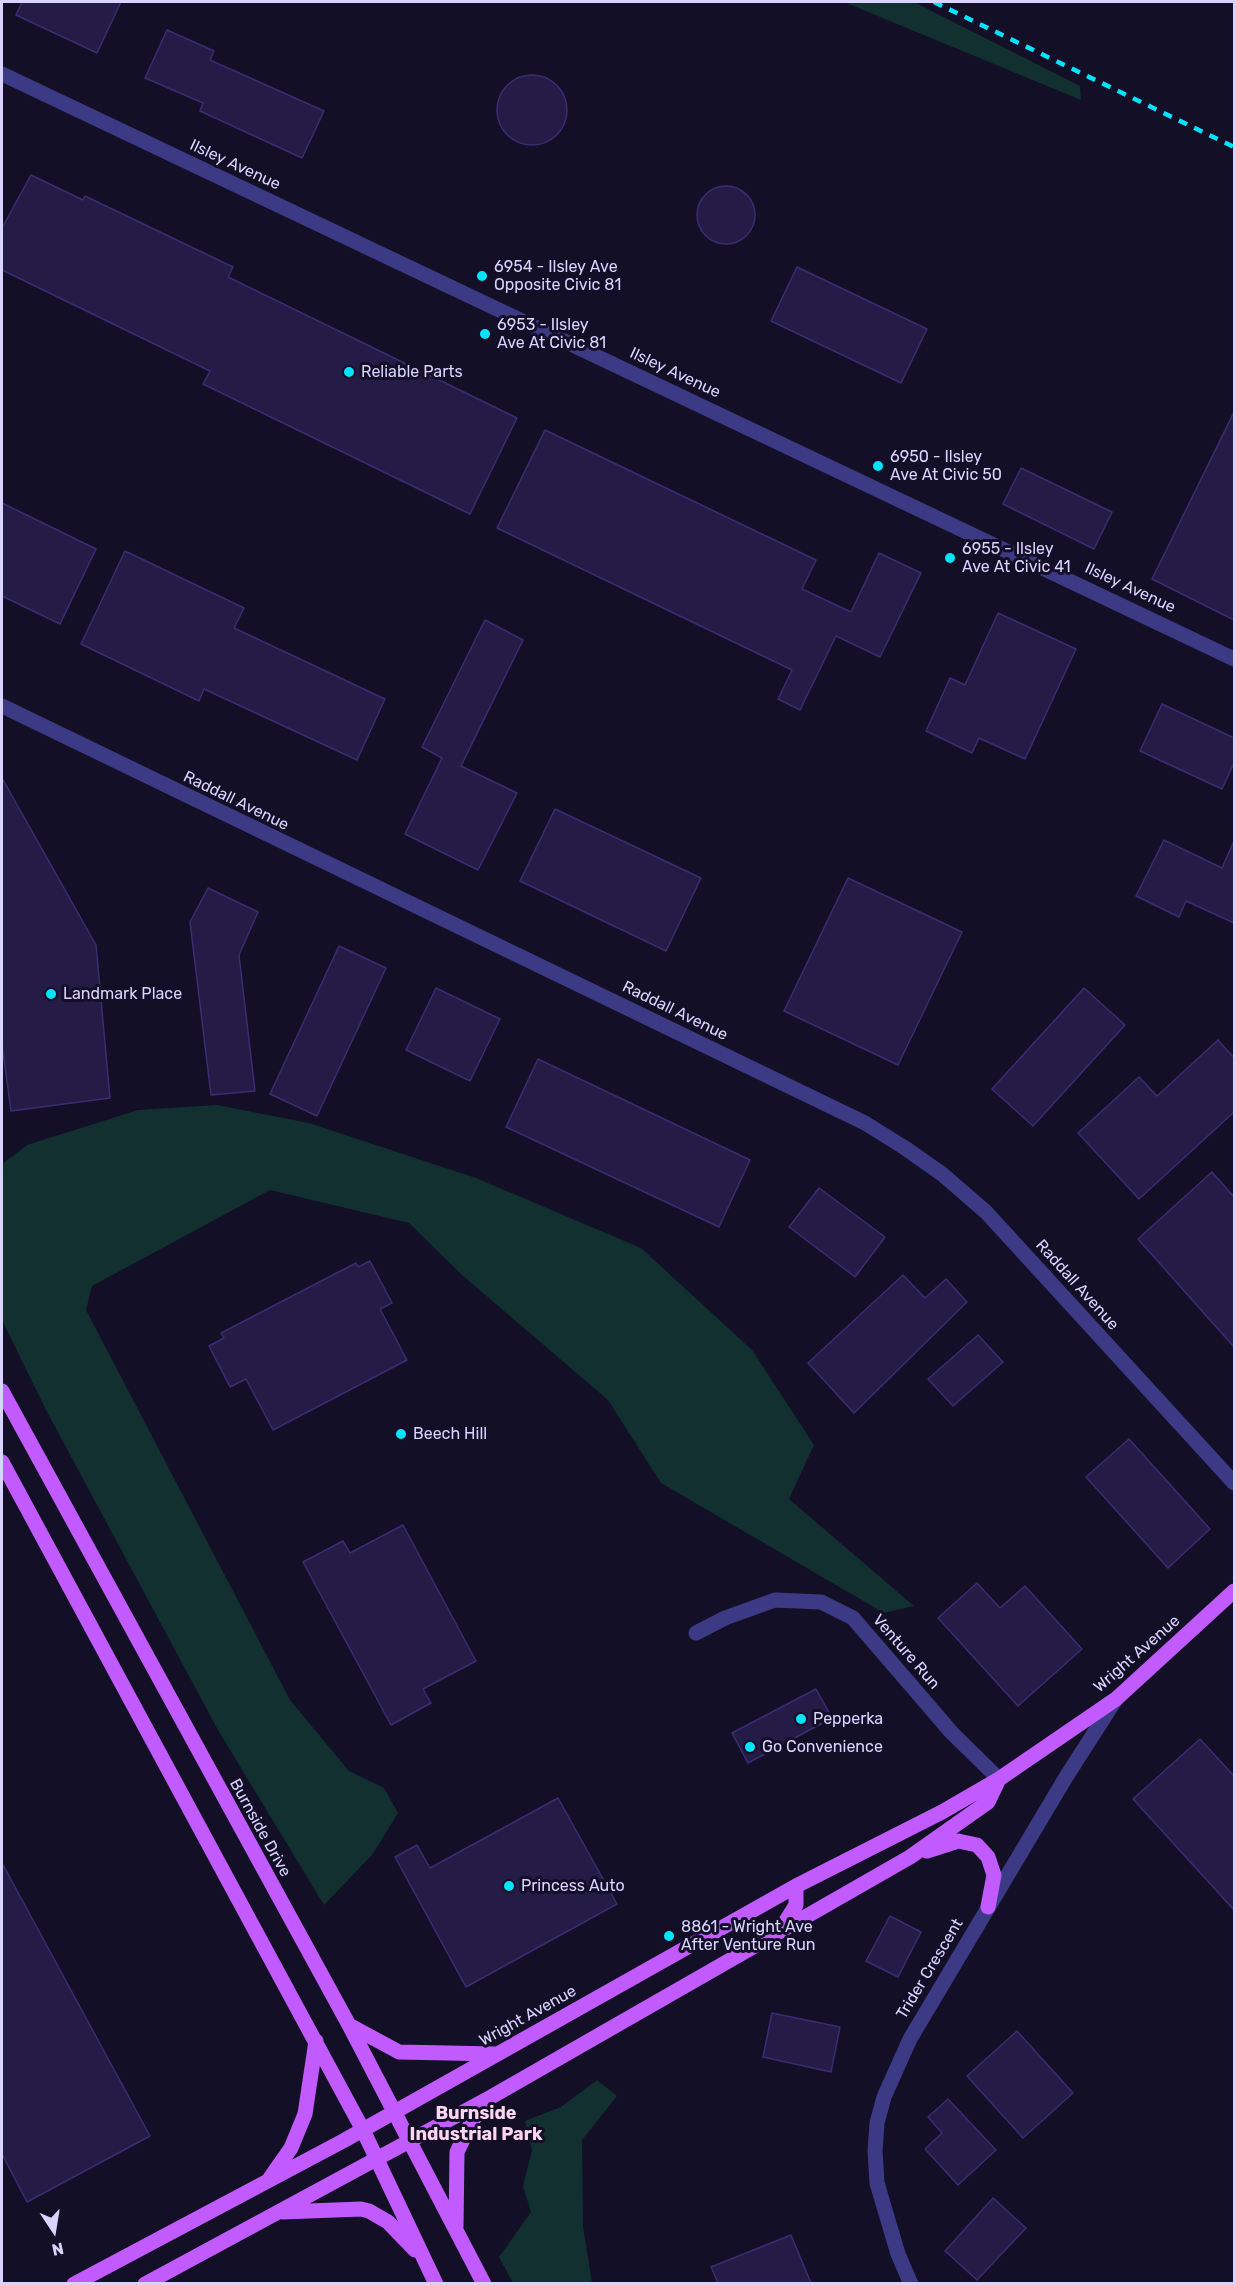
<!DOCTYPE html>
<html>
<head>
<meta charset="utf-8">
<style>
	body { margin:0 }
	#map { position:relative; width:1236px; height:2285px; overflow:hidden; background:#130f26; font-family:Rubik,sans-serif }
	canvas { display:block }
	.frame { position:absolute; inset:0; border:3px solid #d9d4ff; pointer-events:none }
	.north { position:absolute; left:24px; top:2201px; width:60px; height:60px; -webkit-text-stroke:4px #130f26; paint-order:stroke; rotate:168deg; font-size:16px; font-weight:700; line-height:24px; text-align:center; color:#d9d4ff }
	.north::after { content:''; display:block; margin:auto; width:21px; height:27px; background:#d9d4ff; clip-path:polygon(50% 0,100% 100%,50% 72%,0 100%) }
</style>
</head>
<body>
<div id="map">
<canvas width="1236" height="2285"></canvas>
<div class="frame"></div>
<div class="north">N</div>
</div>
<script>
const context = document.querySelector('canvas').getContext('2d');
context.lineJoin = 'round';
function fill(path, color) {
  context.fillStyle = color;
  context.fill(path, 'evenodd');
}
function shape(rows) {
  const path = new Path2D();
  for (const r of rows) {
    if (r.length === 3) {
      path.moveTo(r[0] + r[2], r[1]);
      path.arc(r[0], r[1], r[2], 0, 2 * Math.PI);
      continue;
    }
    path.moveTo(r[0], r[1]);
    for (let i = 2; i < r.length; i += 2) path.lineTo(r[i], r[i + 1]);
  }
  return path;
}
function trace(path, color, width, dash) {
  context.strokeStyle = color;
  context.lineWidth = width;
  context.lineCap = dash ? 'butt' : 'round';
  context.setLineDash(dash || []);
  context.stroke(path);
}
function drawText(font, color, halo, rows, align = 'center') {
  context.font = font + ' Rubik,sans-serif';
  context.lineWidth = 6;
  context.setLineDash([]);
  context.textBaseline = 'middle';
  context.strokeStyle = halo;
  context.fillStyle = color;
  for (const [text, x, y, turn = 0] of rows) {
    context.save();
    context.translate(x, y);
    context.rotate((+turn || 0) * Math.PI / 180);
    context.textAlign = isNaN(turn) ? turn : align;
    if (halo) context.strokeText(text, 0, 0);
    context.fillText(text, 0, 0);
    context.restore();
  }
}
fill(shape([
	[844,2,914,2,1080,86,1081,100],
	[217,1105,309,1123,476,1178,641,1248,752,1350,814,1445,789,1499,914,1606,884,1613,661,1483,608,1400,462,1275,409,1223,270,1190,92,1286,86,1310,290,1700,349,1771,384,1788,398,1813,372,1855,324,1905,218,1730,46,1410,2,1320,2,1164,27,1145,138,1110],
	[597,2080,617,2096,582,2140,583,2226,592,2283,513,2283,499,2257,531,2212,523,2186,532,2150,525,2121,561,2107]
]), '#12302f');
const building = shape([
	[22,2,121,2,97,53,16,15,22,2],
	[167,30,214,51,210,60,324,111,302,158,200,111,203,103,145,78,167,30],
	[532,110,35],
	[31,175,83,200,85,196,233,267,228,277,517,418,470,514,203,384,210,371,2,270,2,228,31,175],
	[726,215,29],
	[797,267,927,329,901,383,771,321,797,267],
	[1234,412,1234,620,1152,579,1234,412],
	[545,430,816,560,802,589,851,612,879,553,921,573,880,657,836,636,800,710,778,699,792,670,497,528,545,430],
	[1021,468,1112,512,1094,549,1003,504,1021,468],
	[2,503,96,549,60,624,2,596,2,503],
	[125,551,244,608,234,628,385,699,357,760,204,689,199,701,81,644,125,551],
	[998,613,1076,649,1025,759,979,738,972,753,926,731,950,678,965,685,998,613],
	[485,620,523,640,461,766,517,793,478,870,405,834,442,758,422,747,485,620],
	[1162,704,1234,738,1234,763,1222,789,1140,751,1162,704],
	[2,778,96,945,110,1098,11,1111,2,1044,2,778],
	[555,809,701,878,666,951,520,881,555,809],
	[1164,840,1222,868,1234,841,1234,923,1186,901,1179,917,1136,896,1164,840],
	[848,878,962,932,898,1065,784,1011,848,878],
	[208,888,258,912,239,955,255,1091,211,1095,190,922,208,888],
	[339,946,386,968,317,1116,270,1094,339,946],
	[436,988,500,1019,470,1081,406,1050,436,988],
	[1084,988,1125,1025,1033,1126,992,1089,1084,988],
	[1218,1040,1234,1058,1234,1112,1139,1199,1078,1133,1139,1077,1157,1096,1218,1040],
	[538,1059,750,1160,719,1227,506,1127,538,1059],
	[1212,1172,1234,1197,1234,1347,1138,1239,1212,1172],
	[819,1188,885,1237,855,1277,789,1227,819,1188],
	[370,1261,392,1303,380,1309,407,1360,273,1430,246,1379,230,1387,209,1346,224,1338,221,1333,356,1263,358,1267,370,1261],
	[903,1275,925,1298,946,1279,967,1302,854,1413,808,1363,903,1275],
	[978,1335,1003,1362,953,1406,928,1379,978,1335],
	[1129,1439,1210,1529,1168,1568,1086,1477,1129,1439],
	[403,1525,476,1661,423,1689,431,1703,391,1725,303,1562,343,1541,350,1553,403,1525],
	[977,1583,1000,1608,1025,1586,1082,1649,1018,1706,938,1618,977,1583],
	[816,1689,832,1718,748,1763,732,1733,816,1689],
	[1200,1739,1234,1776,1234,1910,1133,1799,1200,1739],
	[558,1798,617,1904,466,1987,395,1857,417,1845,430,1868,558,1798],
	[2,1863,150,2136,27,2202,2,2154,2,1863],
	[890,1916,921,1932,898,1977,866,1961,890,1916],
	[772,2013,840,2027,831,2072,763,2057,772,2013],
	[1017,2031,1073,2093,1023,2138,967,2076,1017,2031],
	[948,2099,996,2150,958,2185,925,2149,942,2133,928,2117,948,2099],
	[993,2198,1026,2228,977,2280,945,2251,993,2198],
	[791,2235,811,2283,718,2283,711,2267,791,2235]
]);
fill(building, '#241b47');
trace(building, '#3b2d73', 1.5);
trace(shape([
	[2,74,1234,659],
	[2,706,865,1123,905,1148,942,1174,986,1212,1234,1483],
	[696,1633,725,1618,775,1600,821,1602,853,1618,952,1733,999,1779],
	[911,2284,898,2254,877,2183,875,2151,877,2123,884,2097,910,2039,1066,1777,1116,1699]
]), '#3d3a85', 15);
trace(shape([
	[2,1391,349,2025,484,2284],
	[2,1462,363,2130,436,2284],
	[927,1851,958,1841,977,1845,988,1857,994,1875,988,1907],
	[781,1929,796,1905,796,1886],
	[349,2025,399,2052,496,2054],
	[270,2178,291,2148,305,2114,316,2041],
	[283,2212,361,2209,369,2211,388,2222,415,2250],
	[456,2227,457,2152,472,2121,486,2103],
	[74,2284,343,2141,796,1886,942,1812,999,1779,1116,1699,1234,1591],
	[145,2284,491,2097,910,1857,988,1802,999,1779]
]), '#c25bff', 15);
trace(shape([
	[934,2,1234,147]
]), '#00e5ff', 4.5, [9, 8]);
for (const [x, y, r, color] of [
	[482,276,6,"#00e5ff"],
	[485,334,6,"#00e5ff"],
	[349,372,6,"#00e5ff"],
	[878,466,6,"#00e5ff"],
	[950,558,6,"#00e5ff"],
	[51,994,6,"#00e5ff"],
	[401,1434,6,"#00e5ff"],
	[801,1719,6,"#00e5ff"],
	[750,1747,6,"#00e5ff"],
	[509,1886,6,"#00e5ff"],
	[669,1936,6,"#00e5ff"]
]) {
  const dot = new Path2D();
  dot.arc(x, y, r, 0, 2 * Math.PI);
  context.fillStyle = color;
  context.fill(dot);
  trace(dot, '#130f26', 2);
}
drawText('16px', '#d9d4ff', '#130f26', [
	["Ilsley Avenue",235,165,25],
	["Ilsley Avenue",675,373,25],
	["Ilsley Avenue",1130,588,25],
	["Raddall Avenue",236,801,26],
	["Raddall Avenue",675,1011,26],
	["Raddall Avenue",1077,1285,48],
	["Venture Run",906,1652,49],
	["Wright Avenue",1137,1654,-41],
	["Burnside Drive",260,1828,61],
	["Trider Crescent",930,1969,-59],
	["Wright Avenue",528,2016,-29]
]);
drawText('16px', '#d9d4ff', '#130f26', [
	["6954 - Ilsley Ave",494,267],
	["Opposite Civic 81",494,285],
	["6953 - Ilsley",497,325],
	["Ave At Civic 81",497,343],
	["Reliable Parts",361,372],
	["6950 - Ilsley",890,457],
	["Ave At Civic 50",890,475],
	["6955 - Ilsley",962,549],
	["Ave At Civic 41",962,567],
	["Landmark Place",63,994],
	["Beech Hill",413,1434],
	["Pepperka",813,1719],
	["Go Convenience",762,1747],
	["Princess Auto",521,1886],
	["8861 - Wright Ave",681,1927],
	["After Venture Run",681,1945]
], 'left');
drawText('bold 18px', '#ffd6f0', '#130f26', [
	["Burnside",476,2114],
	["Industrial Park",476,2135]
]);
</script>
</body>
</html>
